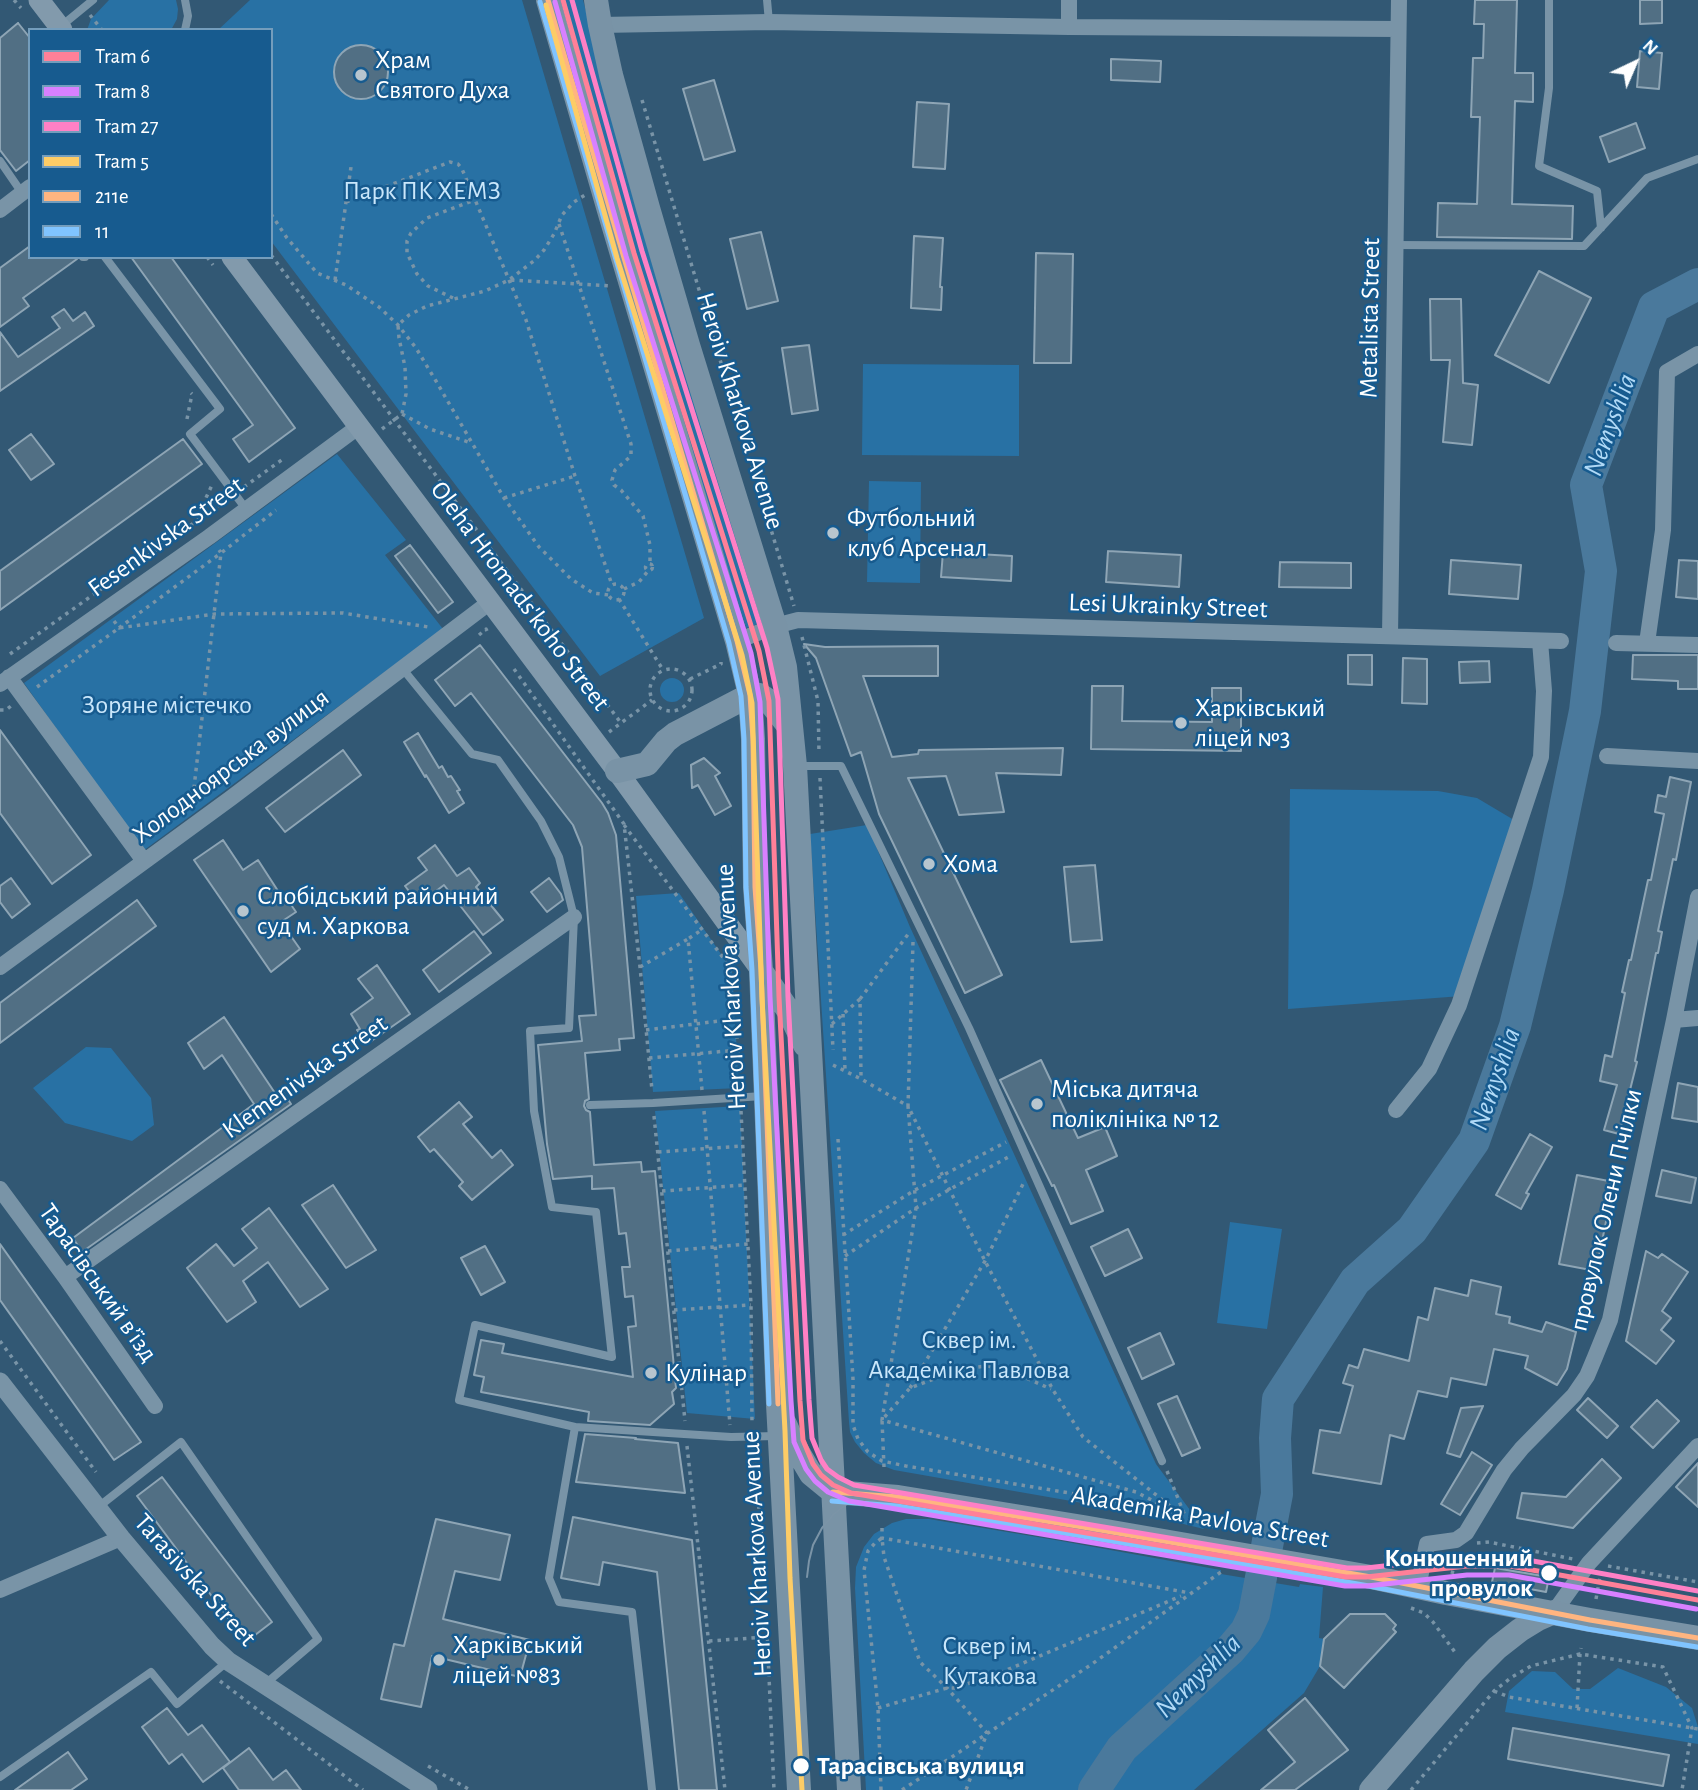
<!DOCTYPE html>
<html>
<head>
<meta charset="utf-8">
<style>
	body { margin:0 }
	#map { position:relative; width:1698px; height:1790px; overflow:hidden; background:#325874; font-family:"Alegreya Sans",sans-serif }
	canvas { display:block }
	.legend { position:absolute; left:28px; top:28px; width:245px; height:231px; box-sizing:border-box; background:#175b8f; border:2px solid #749dbc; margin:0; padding:9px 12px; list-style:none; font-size:21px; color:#fff }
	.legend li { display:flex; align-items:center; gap:14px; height:35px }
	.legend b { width:35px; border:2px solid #749dbc }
	.north { position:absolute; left:1600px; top:28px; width:70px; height:70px; -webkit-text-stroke:5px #175b8f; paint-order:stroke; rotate:44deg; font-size:19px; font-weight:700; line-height:28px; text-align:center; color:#fff }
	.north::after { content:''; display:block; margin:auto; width:24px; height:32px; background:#fff; clip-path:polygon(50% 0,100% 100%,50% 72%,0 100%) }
</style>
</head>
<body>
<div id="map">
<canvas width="1698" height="1790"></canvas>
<ul class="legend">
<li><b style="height:9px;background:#ff8098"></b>Tram 6</li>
<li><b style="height:9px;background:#d880ff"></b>Tram 8</li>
<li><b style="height:9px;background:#ff80c5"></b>Tram 27</li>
<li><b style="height:9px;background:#fdcc66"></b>Tram 5</li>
<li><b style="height:9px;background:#ffb580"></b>211е</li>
<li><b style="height:9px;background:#80c4ff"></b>11</li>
</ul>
<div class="north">N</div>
</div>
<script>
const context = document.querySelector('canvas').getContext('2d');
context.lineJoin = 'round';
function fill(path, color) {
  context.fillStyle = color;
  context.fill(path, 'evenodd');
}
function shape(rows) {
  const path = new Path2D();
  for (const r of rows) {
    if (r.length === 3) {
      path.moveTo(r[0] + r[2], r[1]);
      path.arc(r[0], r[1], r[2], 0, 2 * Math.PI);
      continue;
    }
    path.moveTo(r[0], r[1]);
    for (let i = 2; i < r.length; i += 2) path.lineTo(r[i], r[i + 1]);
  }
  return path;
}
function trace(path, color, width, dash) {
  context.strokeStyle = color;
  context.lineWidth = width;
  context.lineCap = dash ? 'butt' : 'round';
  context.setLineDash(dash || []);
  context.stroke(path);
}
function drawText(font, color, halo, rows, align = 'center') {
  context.font = font + ' "Alegreya Sans",sans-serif';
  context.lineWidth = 5;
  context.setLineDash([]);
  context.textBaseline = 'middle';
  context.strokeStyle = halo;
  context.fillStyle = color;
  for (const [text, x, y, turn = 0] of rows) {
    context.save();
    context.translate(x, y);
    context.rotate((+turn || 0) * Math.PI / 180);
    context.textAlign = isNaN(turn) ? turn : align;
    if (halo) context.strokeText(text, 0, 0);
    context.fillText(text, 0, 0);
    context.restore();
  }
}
fill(shape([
	[109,0,176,0,178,9,177,19,171,30,87,30,91,19],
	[250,0,522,0,704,618,600,676,271,241,271,30,218,30],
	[556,0,583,0,624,156,764,622,746,628,667,376],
	[863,364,1019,365,1019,456,862,455],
	[337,454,406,540,385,555,443,629,143,851,24,683],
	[869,481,921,482,920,583,867,582],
	[672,690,12],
	[1290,789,1438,791,1477,798,1519,823,1462,996,1288,1009],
	[867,825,910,927,1156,1464,1204,1529,1134,1512,894,1470,876,1463,864,1453,855,1442,850,1432,849,1422,810,834],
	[679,893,732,970,739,1088,653,1092,636,896],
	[86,1047,111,1048,151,1098,154,1125,132,1141,65,1123,33,1088],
	[740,1106,755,1419,687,1413,655,1111],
	[1230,1222,1282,1229,1267,1329,1217,1323],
	[906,1519,929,1519,1061,1541,1215,1569,1221,1570,1221,1574,1299,1587,1300,1584,1323,1587,1319,1638,1324,1639,1320,1666,1304,1693,1194,1790,866,1790,855,1588,856,1567,864,1547,874,1534,892,1523],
	[1618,1668,1666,1687,1692,1708,1698,1727,1698,1744,1505,1712,1509,1691,1532,1671,1555,1672,1573,1689,1590,1689]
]), '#2871a4');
trace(shape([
	[1094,1790,1122,1748,1230,1650,1246,1631,1254,1614,1277,1494,1275,1438,1278,1399,1355,1281,1412,1230,1474,1141,1515,1026,1548,890,1585,711,1601,571,1586,485,1654,307,1698,284]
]), '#4a799c', 32);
const building = shape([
	[1475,0,1517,0,1515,73,1533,73,1533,102,1515,101,1512,204,1573,206,1572,239,1437,237,1438,203,1477,204,1480,117,1471,117,1473,58,1483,58,1484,24,1474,24,1475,0],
	[1640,0,1662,0,1662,23,1640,24,1640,0],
	[18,23,30,38,30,160,16,171,0,150,0,38,18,23],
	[361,72,27],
	[1640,51,1662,53,1659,89,1637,87,1640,51],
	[1111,59,1161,61,1160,82,1111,80,1111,59],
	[714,80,735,151,704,160,683,89,714,80],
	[917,102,949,104,945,169,913,167,917,102],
	[1636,123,1645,148,1609,162,1600,137,1636,123],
	[761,232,778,301,747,309,730,239,761,232],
	[914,236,943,238,940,287,942,287,941,310,911,308,914,236],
	[30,246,30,257,77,257,77,259,23,298,29,306,0,327,0,268,30,246],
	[1036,253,1073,254,1071,363,1034,363,1036,253],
	[131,257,171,257,295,428,249,462,233,439,253,425,131,257],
	[1539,271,1591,298,1549,383,1495,355,1539,271],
	[1430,299,1461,299,1463,383,1478,385,1472,445,1443,442,1450,360,1431,360,1430,299],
	[64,309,73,321,85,312,94,326,0,391,0,332,18,357,60,328,52,317,64,309],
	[809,345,818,410,792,414,782,348,809,345],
	[31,434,54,464,31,480,9,450,31,434],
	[183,439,202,464,0,610,0,571,183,439],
	[410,545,453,602,438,613,395,556,410,545],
	[1108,551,1181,555,1179,587,1106,582,1108,551],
	[943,552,1012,556,1011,581,941,577,943,552],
	[1451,560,1521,565,1518,599,1449,594,1451,560],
	[1679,560,1698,561,1698,599,1676,597,1679,560],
	[1280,562,1351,563,1351,588,1279,587,1280,562],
	[804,644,825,647,938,646,938,676,863,676,892,757,918,754,919,750,1063,748,1061,775,996,773,1004,812,959,815,946,776,908,778,1002,975,965,993,879,814,861,752,851,756,816,658,804,644],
	[480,645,602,803,608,813,616,835,634,1038,619,1039,620,1050,585,1053,589,1099,585,1101,584,1106,586,1110,590,1112,594,1165,641,1162,642,1172,655,1171,676,1388,672,1392,674,1404,650,1425,588,1421,589,1412,481,1392,484,1377,474,1375,481,1340,504,1344,502,1353,633,1377,628,1327,636,1326,633,1296,625,1297,622,1267,630,1267,626,1233,619,1234,614,1188,592,1189,592,1176,553,1179,547,1144,538,1045,582,1041,579,1016,596,1015,582,847,573,825,471,693,455,706,435,680,480,645],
	[1348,655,1372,655,1372,685,1348,684,1348,655],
	[1633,655,1698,655,1698,689,1678,689,1678,681,1632,679,1633,655],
	[1403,658,1427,659,1427,704,1402,703,1403,658],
	[1489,661,1490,682,1460,683,1459,662,1489,661],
	[1092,686,1123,686,1122,721,1212,722,1212,688,1241,688,1241,751,1091,749,1092,686],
	[0,730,91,855,52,884,0,813,0,730],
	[418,733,439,768,442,766,448,777,451,776,460,790,457,791,464,803,449,813,426,775,425,777,404,742,418,733],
	[343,750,361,775,285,832,266,808,343,750],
	[704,758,720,773,715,776,731,806,715,815,698,785,692,788,691,765,704,758],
	[1670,777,1691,782,1676,860,1673,859,1658,931,1662,932,1658,953,1656,953,1645,1009,1635,1061,1637,1062,1619,1134,1604,1130,1617,1085,1600,1081,1605,1055,1612,1057,1625,993,1622,992,1629,960,1631,960,1648,880,1651,880,1664,814,1655,812,1658,795,1666,797,1670,777],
	[223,840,243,870,258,860,280,894,283,893,296,912,281,922,300,949,271,972,194,860,223,840],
	[435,845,457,876,469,868,480,883,476,887,503,920,483,935,444,885,419,904,405,886,427,870,418,858,435,845],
	[1095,865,1102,940,1071,942,1064,867,1095,865],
	[11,878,30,904,12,918,0,902,0,886,11,878],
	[549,878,561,894,563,900,547,912,531,892,549,878],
	[137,900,156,926,0,1043,0,1003,137,900],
	[474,931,491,953,439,992,423,970,474,931],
	[377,965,410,1014,367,1044,357,1030,360,1029,351,1014,373,998,358,979,377,965],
	[224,1017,277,1096,283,1092,291,1104,82,1252,73,1238,254,1104,222,1055,204,1069,188,1043,224,1017],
	[1041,1060,1078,1138,1105,1127,1117,1156,1086,1170,1103,1211,1071,1224,1054,1185,1052,1186,1000,1080,1041,1060],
	[1678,1083,1698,1087,1698,1122,1672,1118,1678,1083],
	[459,1102,472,1117,463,1124,492,1158,501,1150,513,1165,472,1200,459,1186,463,1182,434,1149,430,1152,418,1137,459,1102],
	[1530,1134,1552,1147,1526,1193,1529,1194,1521,1209,1496,1195,1530,1134],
	[1662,1170,1696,1178,1691,1203,1656,1196,1662,1170],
	[1577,1175,1614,1182,1596,1271,1559,1264,1577,1175],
	[333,1185,376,1250,346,1268,302,1205,333,1185],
	[269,1208,328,1289,300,1307,268,1262,243,1281,256,1302,227,1322,187,1268,216,1244,234,1266,257,1248,242,1229,269,1208],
	[1128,1229,1142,1258,1105,1276,1091,1247,1128,1229],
	[0,1244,141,1442,114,1460,0,1300,0,1244],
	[485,1246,505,1282,481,1295,461,1258,485,1246],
	[1646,1251,1658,1258,1662,1254,1688,1272,1662,1311,1671,1318,1661,1330,1674,1341,1656,1364,1626,1341,1646,1251],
	[1471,1280,1501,1287,1496,1314,1510,1317,1509,1323,1542,1332,1546,1322,1576,1332,1567,1369,1557,1385,1525,1368,1528,1356,1494,1349,1486,1385,1451,1378,1447,1397,1418,1391,1404,1439,1390,1435,1381,1484,1313,1473,1320,1430,1340,1433,1353,1386,1343,1383,1349,1365,1358,1368,1364,1349,1409,1361,1418,1317,1428,1320,1435,1288,1468,1296,1471,1280],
	[1160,1333,1174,1364,1142,1379,1128,1348,1160,1333],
	[1177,1396,1200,1448,1182,1456,1158,1404,1177,1396],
	[1588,1398,1618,1426,1607,1438,1577,1410,1588,1398],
	[1657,1400,1679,1421,1653,1448,1631,1427,1657,1400],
	[1483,1406,1460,1457,1447,1453,1461,1408,1483,1406],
	[585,1434,636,1438,635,1439,678,1443,685,1493,576,1482,585,1434],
	[1472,1452,1492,1465,1460,1515,1441,1504,1472,1452],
	[1602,1459,1621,1478,1573,1528,1517,1518,1522,1493,1566,1497,1602,1459],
	[1698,1463,1698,1507,1676,1487,1698,1463],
	[162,1477,272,1622,246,1642,137,1496,162,1477],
	[573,1517,692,1540,717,1790,679,1790,657,1572,603,1562,599,1585,561,1578,573,1517],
	[436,1519,510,1535,500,1580,455,1571,443,1619,530,1640,520,1677,432,1656,421,1707,381,1699,394,1644,404,1646,436,1519],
	[1495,1568,1549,1577,1546,1592,1492,1582,1495,1568],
	[1350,1614,1385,1614,1396,1625,1393,1629,1396,1632,1344,1688,1320,1666,1324,1639,1350,1614],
	[1305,1698,1348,1750,1295,1790,1261,1790,1295,1762,1268,1730,1305,1698],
	[167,1708,188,1735,202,1725,230,1762,203,1782,182,1754,169,1764,142,1727,167,1708],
	[1513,1728,1669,1755,1663,1786,1508,1759,1513,1728],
	[249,1748,273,1780,286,1770,301,1790,239,1790,223,1768,249,1748],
	[68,1752,87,1779,71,1790,15,1790,68,1752]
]);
fill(building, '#516f84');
trace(building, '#8ea5b5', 2);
trace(shape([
	[14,0,21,8],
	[90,15,102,30],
	[642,100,794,606],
	[346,202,450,162,458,164,462,169,526,320,575,476,612,585],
	[271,214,287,238,317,273,346,285,379,307,398,325,416,348,436,381,504,498,539,547,571,579,593,593,609,595],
	[559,224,631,444,631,456,615,470,612,480,614,485,621,490,643,516,650,545,650,564],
	[271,255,621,723,652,700],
	[207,257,213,265],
	[335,280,351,167],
	[511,280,612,286],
	[453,298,428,286,417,274,407,253,407,241,411,233,427,218,475,200],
	[402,414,430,429,471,443],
	[187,419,192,394,191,393],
	[382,429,402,414,406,394,405,367,399,338,398,325,409,315,427,306,485,291,509,280,535,260,544,250,554,234,562,215,574,202,585,195],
	[244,487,283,459],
	[504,498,575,476],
	[206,514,204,502,212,485],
	[649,567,3.5],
	[616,592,8],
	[624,589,639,582,648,571],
	[619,599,663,670],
	[114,621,119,628,221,553,219,550],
	[479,635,486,629,487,631],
	[802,637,818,701,819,753],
	[10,654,226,500],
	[671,690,21],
	[514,669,624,824,640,967,652,1090],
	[690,679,721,664,721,662],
	[37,687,119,628,215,614,343,613,428,627],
	[0,710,6,710,11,706],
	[609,732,621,723],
	[820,778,833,1050],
	[192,805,221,553,276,510],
	[624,825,733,971,740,1086],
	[913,942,908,1106,985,1261,1053,1390,1083,1437,1184,1517],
	[640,967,688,939],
	[860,999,909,933],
	[843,1014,845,1070],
	[832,1024,860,999,861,1078],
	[646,1030,736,1019],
	[649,1058,738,1050],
	[833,1065,861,1079,908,1106,916,1208,882,1420,1136,1492,1177,1513],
	[702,1090,688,939,703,929],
	[704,1111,730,1425],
	[741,1111,751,1305,752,1425],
	[654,1116,685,1421],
	[838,1139,853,1379,853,1425,858,1439,868,1452,882,1461,906,1466,1148,1506,1215,1527],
	[658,1152,743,1146],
	[662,1191,745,1185],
	[843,1235,915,1190,1006,1142],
	[668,1251,748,1244],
	[845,1256,916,1208,1012,1155],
	[674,1310,751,1305],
	[0,1341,96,1472],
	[910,1388,985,1261,1024,1182],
	[687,1446,725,1790],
	[753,1446,762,1540],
	[884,1467,882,1420,910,1388,960,1369,987,1366,1008,1370,1051,1389],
	[1167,1471,1185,1516],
	[882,1528,882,1538,1190,1593],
	[1477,1543,1489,1542,1573,1559],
	[1384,1557,1408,1554],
	[1608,1566,1698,1582],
	[1452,1574,1457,1554],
	[1596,1599,1600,1577],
	[1411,1608,1424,1613,1433,1622,1457,1655],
	[767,1631,774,1790],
	[709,1641,767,1637],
	[220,1681,363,1790],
	[1494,1691,1509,1697,1698,1729],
	[878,1708,947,1688,955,1688,1002,1672,1181,1596],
	[1577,1708,1580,1654,1581,1648],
	[428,1766,470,1790],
	[881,1790,878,1708,864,1570,868,1551,875,1543,882,1538,884,1557,920,1662,947,1688,987,1733,966,1790],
	[902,1790,1092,1664,1221,1572],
	[1411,1790,1494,1691,1512,1677,1531,1666,1580,1654,1663,1667,1692,1728,1682,1790]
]), '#7994a7', 3.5, [3.5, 5]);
trace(shape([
	[185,0,188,16,185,30],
	[767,0,769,22],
	[1549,0,1549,88,1539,166,1597,191,1601,228],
	[60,27,93,0],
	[0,161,22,193],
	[1395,245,1584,246,1647,178,1698,159],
	[83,257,85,257],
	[105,257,220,409,190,434,246,509],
	[402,668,472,754,498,760,541,821,559,857,574,917,569,1028,530,1031,534,1111,552,1207,596,1212,612,1357,475,1325,459,1400,575,1427,549,1578,559,1602,632,1612,652,1790],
	[798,766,841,766,969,1028,1162,1461],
	[590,1105,653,1103,763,1096],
	[575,1427,731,1437,777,1436],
	[97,1508,181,1442,318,1639,264,1685],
	[0,1777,151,1672,177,1704,228,1661]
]), '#7994a7', 8);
trace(shape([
	[600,25,769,22,1069,27,1398,29],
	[1069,27,1069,0],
	[0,210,30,187],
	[1390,636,1399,0],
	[737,641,775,626,798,620,1561,641],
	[1616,643,1698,645],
	[1647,643,1663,530,1667,372,1698,354],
	[9,677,144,861],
	[0,684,209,537,358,427],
	[1607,756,1698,761],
	[0,967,231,798,490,602],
	[1674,1020,1698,1018],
	[1396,1110,1429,1069,1459,1005,1541,757,1544,691,1540,641],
	[0,1189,65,1277,155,1406],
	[65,1277,574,917],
	[1418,1587,1427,1544,1456,1540,1466,1533,1504,1470,1522,1448,1574,1395,1587,1376,1595,1357,1610,1320,1674,1020,1698,897],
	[0,1590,121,1538],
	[1554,1612,1589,1563,1698,1446]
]), '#7994a7', 16);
trace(shape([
	[0,1382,121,1538,212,1646,228,1661,428,1790]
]), '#7994a7', 19);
trace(shape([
	[39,0,62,30],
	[232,257,617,771,761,970]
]), '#829aac', 21);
trace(shape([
	[548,0,610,214,737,641,750,695,753,739,755,887,761,970,778,1404,799,1790],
	[596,0,600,25,611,75,648,208,688,345,775,626,785,667,795,766,849,1790],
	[617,771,647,764,666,741,675,734,750,695,760,695,769,701,791,729],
	[761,971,788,1010,805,1045],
	[785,1424,795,1447,811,1474,833,1492],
	[833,1492,898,1497,1083,1527,1371,1577,1446,1593,1590,1620,1698,1638],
	[1371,1790,1474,1671,1497,1648,1520,1630,1538,1619,1554,1612]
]), '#7993a6', 24);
trace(shape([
	[807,1577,809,1561,813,1545,822,1528,834,1514,848,1503,862,1497,884,1492,901,1493]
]), '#7b94a7', 2);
trace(shape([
	[548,0,737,641,750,695,753,739,755,887,761,970,778,1404],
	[833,1492,898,1497,1083,1527,1371,1577,1590,1620,1698,1638]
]), '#ffb580', 5);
trace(shape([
	[540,2,729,643,741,696,744,739,746,887,752,970,769,1404],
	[832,1501,897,1506,1082,1536,1369,1586,1588,1629,1697,1647]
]), '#80c4ff', 5);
trace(shape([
	[563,0,634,253,759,651,769,701,779,997,800,1401,803,1440,813,1464,821,1475,833,1485,851,1493,1346,1577,1366,1577,1467,1566,1510,1566,1698,1600]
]), '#ff8098', 5);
trace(shape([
	[555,2,626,256,751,653,760,702,770,997,791,1401,794,1442,806,1469,815,1481,828,1492,849,1501,1345,1586,1367,1586,1467,1575,1509,1575,1696,1609]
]), '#d880ff', 5);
trace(shape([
	[572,0,642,251,767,648,778,699,788,997,809,1400,812,1438,821,1460,827,1469,838,1477,854,1485,1347,1568,1366,1568,1466,1557,1511,1557,1698,1591]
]), '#ff80c5', 5);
trace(shape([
	[546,5,617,258,742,655,752,703,762,998,785,1431,790,1578,802,1790]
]), '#fdcc66', 5);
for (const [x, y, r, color] of [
	[361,75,7,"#b7c5ce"],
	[833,533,7,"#b7c5ce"],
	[1181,723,7,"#b7c5ce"],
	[929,864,7,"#b7c5ce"],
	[243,911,7,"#b7c5ce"],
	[1037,1104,7,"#b7c5ce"],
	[651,1373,7,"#b7c5ce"],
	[1549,1573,9,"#fff"],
	[439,1660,7,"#b7c5ce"],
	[801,1766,9,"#fff"]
]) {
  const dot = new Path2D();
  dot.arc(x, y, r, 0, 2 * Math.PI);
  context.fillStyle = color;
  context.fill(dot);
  trace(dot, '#175b8f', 2.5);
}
drawText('26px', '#fff', '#175b8f', [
	["Храм",375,60],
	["Святого Духа",375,90],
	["Футбольний",847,518],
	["клуб Арсенал",847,548],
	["Харківський",1195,708],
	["ліцей №3",1195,738],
	["Хома",943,864],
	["Слобідський районний",257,896],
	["суд м. Харкова",257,926],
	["Міська дитяча",1051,1089],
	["поліклініка № 12",1051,1119],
	["Кулінар",665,1373],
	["Харківський",453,1645],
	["ліцей №83",453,1675]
], 'left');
drawText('26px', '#cae7fb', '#175b8f', [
	["Парк ПК ХЕМЗ",422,191],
	["Зоряне містечко",167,705],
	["Сквер ім.",969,1340],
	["Академіка Павлова",969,1370],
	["Сквер ім.",990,1646],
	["Кутакова",990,1676]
]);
drawText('26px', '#fff', '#175b8f', [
	["Metalista Street",1370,318,-89],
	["Heroiv Kharkova Avenue",740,411,73],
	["Fesenkivska Street",166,537,-36],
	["Oleha Hromadsʹkoho Street",520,596,53],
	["Lesi Ukrainky Street",1168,606,2],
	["Холодноярська вулиця",231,766,-37],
	["Heroiv Kharkova Avenue",731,987,-93],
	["Klemenivska Street",305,1077,-35],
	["провулок Олени Пчілки",1606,1210,-77],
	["Тарасівський в’їзд",98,1283,55],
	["Akademika Pavlova Street",1200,1517,10],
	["Heroiv Kharkova Avenue",757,1554,-93],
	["Tarasivska Street",195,1580,48]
]);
drawText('bold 26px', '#fff', '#175b8f', [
	["Конюшенний",1533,1558],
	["провулок",1533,1588],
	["Тарасівська вулиця",817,1766,"left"]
], 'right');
drawText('italic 28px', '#b0d9f6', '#175b8f', [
	["Nemyshlia",1610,425,-70],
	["Nemyshlia",1495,1079,-71],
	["Nemyshlia",1198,1676,-44]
]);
</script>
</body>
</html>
